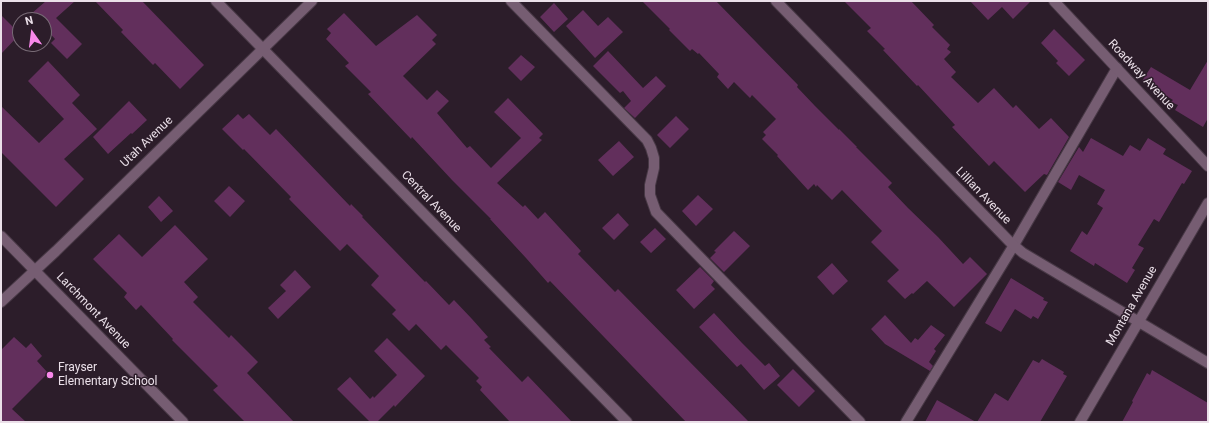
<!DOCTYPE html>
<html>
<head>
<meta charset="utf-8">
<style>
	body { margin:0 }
	#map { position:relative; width:1209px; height:423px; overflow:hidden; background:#2c1d2a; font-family:Roboto,sans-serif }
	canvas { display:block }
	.frame { position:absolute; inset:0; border:2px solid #ebe0e9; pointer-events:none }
	.north { position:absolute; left:12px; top:12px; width:40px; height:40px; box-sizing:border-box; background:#2c1d2a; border:1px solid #786b76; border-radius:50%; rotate:346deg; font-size:11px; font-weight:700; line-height:16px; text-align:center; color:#ebe0e9 }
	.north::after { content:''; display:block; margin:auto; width:14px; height:18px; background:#f888ea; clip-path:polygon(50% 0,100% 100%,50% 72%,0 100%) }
</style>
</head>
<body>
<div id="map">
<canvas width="1209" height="423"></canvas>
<div class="frame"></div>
<div class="north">N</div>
</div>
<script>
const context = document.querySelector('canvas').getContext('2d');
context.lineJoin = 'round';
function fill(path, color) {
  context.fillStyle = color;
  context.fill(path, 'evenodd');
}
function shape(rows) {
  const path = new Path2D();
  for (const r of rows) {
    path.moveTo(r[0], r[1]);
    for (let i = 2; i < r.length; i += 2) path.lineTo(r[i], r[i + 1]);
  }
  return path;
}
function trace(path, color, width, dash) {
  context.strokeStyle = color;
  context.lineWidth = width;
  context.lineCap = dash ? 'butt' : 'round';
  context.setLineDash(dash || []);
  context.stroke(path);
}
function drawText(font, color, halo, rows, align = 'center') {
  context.font = font + ' Roboto,sans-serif';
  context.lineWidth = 3;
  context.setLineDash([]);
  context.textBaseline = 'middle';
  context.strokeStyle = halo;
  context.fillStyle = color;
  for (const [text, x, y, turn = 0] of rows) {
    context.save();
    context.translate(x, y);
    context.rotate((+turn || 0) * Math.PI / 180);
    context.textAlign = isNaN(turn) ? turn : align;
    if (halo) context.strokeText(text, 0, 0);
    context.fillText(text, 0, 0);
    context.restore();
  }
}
fill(shape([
	[46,1,75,1,56,18,82,44,67,59,51,43,55,39,44,27,44,20,37,20,31,14],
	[95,1,142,1,204,65,180,89,155,63,153,65,121,32,123,30],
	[642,1,716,1,798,85,797,87,815,106,839,130,839,129,857,147,856,147,892,183,888,187,908,208,938,237,963,264,970,257,987,274,954,307,927,281,913,294,912,293,905,299,887,281,899,270,871,242,882,231,842,190,832,200,817,185,816,187,814,184,808,190,777,156,778,155,762,139,766,135,763,132,776,119,752,95,750,98,734,82,728,89,717,77,719,74,699,53,698,54,692,49,690,51,669,30,670,29],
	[844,1,911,1,934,25,932,27,950,45,947,49,951,52,944,59,956,72,951,77,978,103,994,88,1013,108,1016,105,1039,129,1051,118,1069,137,1047,175,1044,174,1025,192,994,161,989,166,952,127,955,125,918,85,917,86,883,50,885,49,867,31,871,28],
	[970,1,1031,1,1013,19,1002,7,988,20],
	[554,3,568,19,554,32,540,17],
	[583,10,598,26,608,17,623,32,595,58,566,26],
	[344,13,376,46,417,15,437,35,432,40,436,44,403,76,427,100,437,90,449,101,437,113,467,148,470,146,491,168,521,138,494,112,508,98,543,134,539,138,542,140,497,183,523,207,525,205,538,219,545,212,581,251,578,254,615,292,618,289,749,422,686,422,550,281,548,283,526,258,490,219,491,219,452,180,412,137,411,139,368,94,371,92,345,66,349,63,326,39,331,33,327,29],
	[1,15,20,34,1,54],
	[1054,29,1085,60,1069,76,1056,63,1058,61,1041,43],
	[608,51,643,88,656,76,666,86,635,118,624,108,631,101,623,91,620,93,593,66],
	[521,55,535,67,521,81,508,68],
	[1208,60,1208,118,1203,127,1175,110,1178,105,1171,102,1173,100,1142,81,1151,67,1190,90],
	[48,61,80,95,72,103,97,129,64,159,84,179,56,207,1,152,1,106,39,143,64,119,28,81],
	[129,101,147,120,132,134,131,133,108,154,93,137],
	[238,114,243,119,249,114,270,135,276,129,350,206,351,204,363,216,362,217,425,282,426,281,449,305,454,300,472,319,488,337,484,340,491,347,489,348,522,382,528,376,572,422,510,422,480,390,482,387,476,381,479,378,446,345,441,350,416,324,409,331,392,314,396,310,371,285,379,276,347,244,340,251,289,199,291,197,244,149,243,150,222,129],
	[676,116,689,129,670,148,657,135],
	[1091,138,1123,156,1130,145,1140,151,1148,138,1166,149,1163,154,1192,171,1184,184,1182,183,1159,222,1154,219,1138,245,1144,248,1132,268,1135,270,1127,283,1095,263,1094,266,1070,251,1082,231,1087,235,1103,208,1097,204,1105,190,1079,175,1071,190,1058,182,1079,147,1083,152],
	[619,141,634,157,613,176,598,160],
	[229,186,245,201,230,217,214,201],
	[698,195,713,209,696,226,682,211],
	[159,196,173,211,161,222,148,207],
	[618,213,629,225,614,240,602,228],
	[175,225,208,259,184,282,198,297,193,302,229,338,231,335,258,362,247,373,294,422,245,422,213,390,218,386,172,340,173,339,141,305,136,310,124,297,127,293,93,259,119,234,142,257],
	[655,228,666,239,651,253,640,242],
	[734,231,750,246,724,272,710,258,716,252,714,251],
	[832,263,848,281,833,295,817,277],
	[700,267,714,281,711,285,715,289,694,309,676,290],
	[295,270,311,287,278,319,268,308,286,291,280,285],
	[1011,278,1044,298,1043,300,1048,302,1038,319,1033,316,1031,319,1015,309,1001,332,985,323],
	[714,313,742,343,765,366,769,363,780,376,764,390,741,364,737,367,699,327],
	[885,315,911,343,915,338,918,340,931,325,945,335,934,349,936,351,929,362,933,366,930,371,885,344,871,329],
	[14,337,26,348,31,343,42,356,37,361,48,373,12,409,26,422,1,422,1,350],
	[387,338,425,376,395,407,394,405,377,422,370,422,337,389,350,377,370,399,373,396,374,398,397,375,374,351],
	[1042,359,1064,372,1063,374,1067,376,1040,422,977,422,995,393,1008,401,1033,360,1039,363],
	[793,369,815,391,799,407,777,385],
	[1152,370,1208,403,1208,422,1122,422,1133,402,1132,401,1147,373,1150,375],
	[937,400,976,422,925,422]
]), '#622f5c');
const service = shape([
	[511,1,647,140,651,148,654,158,654,168,650,185,650,195,656,212,860,422],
	[906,422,1014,245,1117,68]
]);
const minor = shape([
	[776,1,1010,242,1023,253,1208,363],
	[1054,1,1208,166],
	[1,236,183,422],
	[1,302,56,251,312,1],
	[1080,422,1208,203]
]);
const tertiary = shape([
	[216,1,627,422]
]);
trace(service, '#473845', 12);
trace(minor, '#473845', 12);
trace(tertiary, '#473845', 12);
trace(service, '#765d72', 10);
trace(minor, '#765d72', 10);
trace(tertiary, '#765d72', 10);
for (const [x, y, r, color] of [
	[50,375,4,"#f888ea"]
]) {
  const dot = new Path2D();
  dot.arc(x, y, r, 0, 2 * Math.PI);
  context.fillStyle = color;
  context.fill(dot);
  trace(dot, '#2c1d2a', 1.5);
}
drawText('12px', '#ebe0e9', '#2c1d2a', [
	["Roadway Avenue",1141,75,47],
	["Utah Avenue",147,142,-44],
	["Lillian Avenue",983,196,46],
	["Central Avenue",431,202,46],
	["Montana Avenue",1132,306,-60],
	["Larchmont Avenue",93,311,46]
]);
drawText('12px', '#ebe0e9', '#2c1d2a', [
	["Frayser",58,368],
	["Elementary School",58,382]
], 'left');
</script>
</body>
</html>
